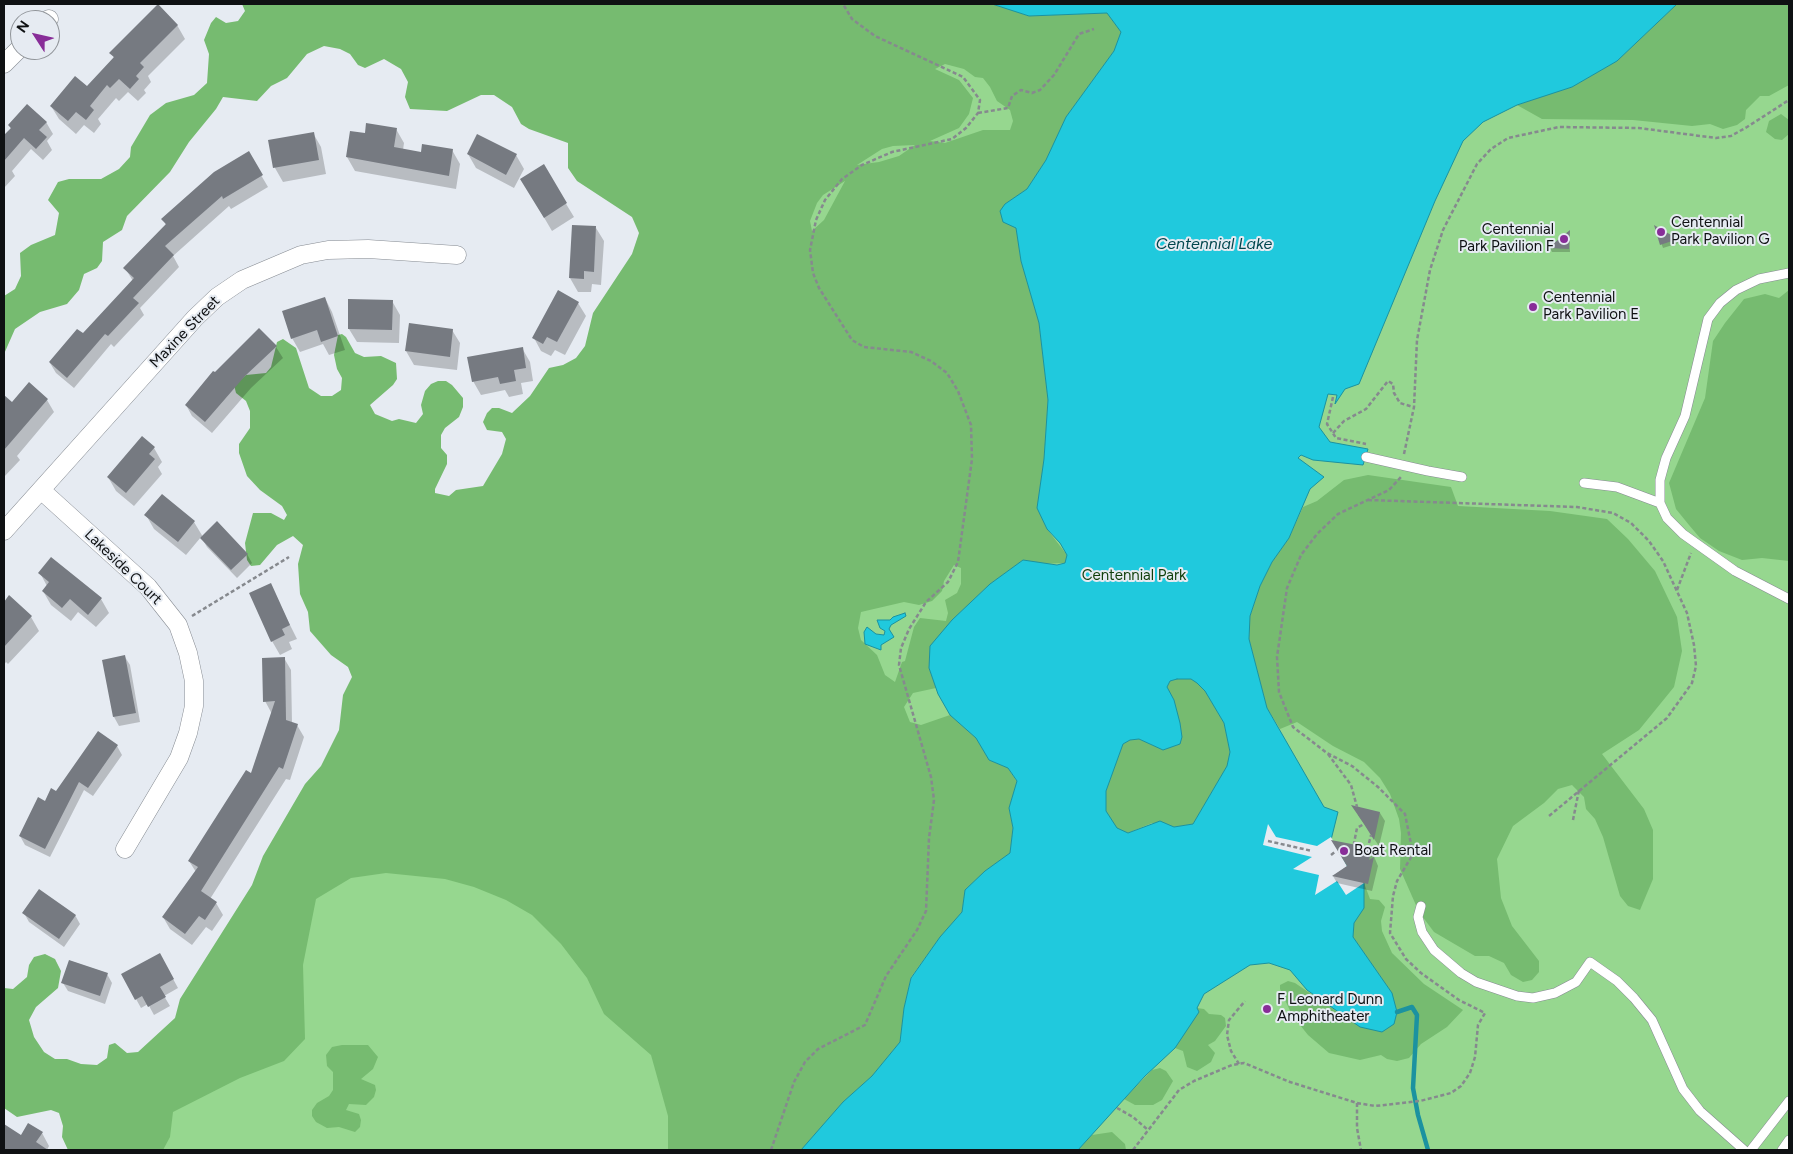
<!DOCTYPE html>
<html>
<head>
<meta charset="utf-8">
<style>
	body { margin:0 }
	#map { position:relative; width:1793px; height:1154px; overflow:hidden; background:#e6ebf2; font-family:Figtree,sans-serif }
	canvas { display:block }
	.frame { position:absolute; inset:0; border:5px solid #0f1113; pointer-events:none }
	.north { position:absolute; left:10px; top:10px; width:50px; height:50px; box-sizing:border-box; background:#e6ebf2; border:1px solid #909499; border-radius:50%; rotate:305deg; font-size:14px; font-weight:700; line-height:20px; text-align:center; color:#0f1113 }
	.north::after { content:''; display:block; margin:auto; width:18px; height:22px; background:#882d98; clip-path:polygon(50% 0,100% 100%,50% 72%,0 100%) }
</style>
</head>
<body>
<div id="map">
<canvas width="1793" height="1154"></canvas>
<div class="frame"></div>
<div class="north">N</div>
</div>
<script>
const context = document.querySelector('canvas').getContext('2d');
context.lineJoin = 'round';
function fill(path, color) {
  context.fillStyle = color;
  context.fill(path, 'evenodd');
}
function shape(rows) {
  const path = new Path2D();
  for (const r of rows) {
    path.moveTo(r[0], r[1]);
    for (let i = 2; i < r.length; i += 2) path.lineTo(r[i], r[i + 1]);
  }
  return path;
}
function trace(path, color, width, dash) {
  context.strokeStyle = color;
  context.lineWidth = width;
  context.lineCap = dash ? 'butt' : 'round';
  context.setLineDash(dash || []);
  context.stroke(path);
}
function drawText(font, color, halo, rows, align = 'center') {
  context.font = font + ' Figtree,sans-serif';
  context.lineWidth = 4;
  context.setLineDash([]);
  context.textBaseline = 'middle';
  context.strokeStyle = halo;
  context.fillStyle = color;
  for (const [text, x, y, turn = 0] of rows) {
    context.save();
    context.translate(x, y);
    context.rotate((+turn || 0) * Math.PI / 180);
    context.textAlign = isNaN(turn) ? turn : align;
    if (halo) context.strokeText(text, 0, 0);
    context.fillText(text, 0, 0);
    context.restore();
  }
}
fill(shape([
	[404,4,1789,4,1789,1150,118,1150,665,221]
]), '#96d78f');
fill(shape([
	[242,4,992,4,1029,16,1107,13,1121,32,1114,51,1066,117,1046,160,1027,189,1005,204,1016,227,1021,261,1039,323,1048,400,1044,459,1037,508,1047,529,1067,555,1065,563,1042,564,1023,560,990,584,952,620,929,668,936,688,913,693,904,707,910,722,921,725,950,715,976,738,989,760,1008,768,1017,782,1009,808,1013,828,1010,853,985,871,965,890,962,912,940,937,911,977,904,1008,900,1042,872,1076,843,1102,801,1150,668,1150,668,1116,651,1055,604,1014,587,978,561,944,532,915,506,900,474,887,445,879,386,873,351,878,316,899,303,965,305,1039,284,1061,240,1078,173,1112,170,1137,163,1150,68,1150,62,1137,63,1126,59,1113,51,1110,17,1117,4,1108,4,988,13,989,27,977,29,965,34,957,45,954,55,959,61,971,58,988,36,1007,29,1020,34,1037,44,1052,55,1059,67,1059,81,1064,97,1065,107,1058,109,1045,115,1043,127,1053,138,1052,175,1018,180,999,252,885,263,856,305,784,321,766,339,730,343,695,352,677,348,667,331,655,310,631,308,612,300,594,298,564,303,545,293,536,277,545,260,565,251,566,247,560,245,543,253,513,271,513,284,520,287,515,282,506,260,490,247,476,239,453,239,444,250,428,250,411,246,401,236,393,234,385,246,375,266,373,271,367,277,342,283,339,296,348,309,388,321,396,332,396,341,390,342,378,337,369,334,355,338,335,342,334,346,337,355,353,364,357,381,356,396,363,397,379,393,385,370,405,375,414,392,421,399,419,416,423,423,414,421,405,425,391,431,384,438,381,446,381,452,385,463,398,463,407,459,417,445,428,441,435,441,448,447,455,447,464,435,489,435,493,449,496,456,490,483,486,502,454,506,439,502,432,487,430,483,422,487,413,492,408,499,408,512,413,530,396,549,368,563,365,576,358,585,346,593,313,632,254,639,233,632,217,577,181,568,168,568,143,529,129,521,124,512,107,494,95,481,95,447,111,410,109,405,97,408,82,401,69,384,59,365,68,358,65,350,54,340,49,324,46,307,54,287,78,271,86,257,101,223,97,216,109,189,142,170,172,127,216,122,230,103,242,102,261,97,268,84,274,79,290,67,304,40,312,15,329,4,354,4,296,15,289,21,276,20,253,31,245,55,235,59,213,48,200,58,182,69,179,101,179,119,169,130,157,131,147,150,115,166,103,194,95,207,83,209,54,204,40,211,23,216,17,226,23,238,21,245,11],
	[945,64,964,69,975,77,983,78,990,87,997,101,1010,110,1013,121,1010,130,983,130,945,143,930,141,959,128,969,114,973,98,959,80,935,69],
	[915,145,899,156,879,162,857,165,882,149,893,146],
	[845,181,824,220,812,231,810,221,817,203,823,195],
	[954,565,961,568,961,584,957,593,945,600,948,613,946,621,920,618,914,627,905,661,902,662,895,682,885,675,877,655,861,640,858,628,861,612,904,602,919,605,932,601,942,591,944,581],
	[1677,4,1789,4,1789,85,1769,96,1760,96,1746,110,1745,119,1737,125,1723,129,1710,124,1692,126,1633,120,1542,119,1517,105,1572,87,1617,61],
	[1781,114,1789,120,1789,134,1782,140,1775,139,1766,132,1769,121],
	[1789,290,1789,561,1762,558,1742,560,1719,551,1700,538,1689,525,1676,509,1669,483,1705,398,1713,341,1725,323,1744,299,1765,294,1779,298],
	[1368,475,1451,487,1458,506,1550,511,1607,519,1628,539,1655,571,1677,617,1682,651,1674,687,1639,730,1602,754,1644,809,1653,830,1653,879,1640,910,1628,906,1620,896,1603,837,1595,819,1586,809,1584,797,1572,785,1558,789,1544,803,1513,826,1497,859,1501,898,1512,926,1539,961,1539,972,1532,980,1523,982,1511,975,1504,963,1489,956,1475,956,1434,932,1419,912,1400,869,1401,833,1399,819,1390,794,1380,778,1364,762,1333,746,1297,722,1280,729,1267,708,1249,639,1250,616,1260,586,1272,562,1289,538,1303,507,1317,501,1344,480],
	[1177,679,1191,679,1197,683,1205,691,1224,723,1230,752,1227,766,1193,824,1174,827,1152,823,1128,833,1117,829,1106,811,1106,791,1123,744,1130,740,1139,739,1163,750,1180,744,1174,700,1167,687,1170,681],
	[1364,883,1370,899,1379,900,1385,907,1381,921,1382,931,1392,953,1424,984,1463,1010,1447,1027,1421,1044,1409,1058,1397,1061,1387,1059,1381,1055,1360,1060,1329,1053,1308,1035,1292,1015,1280,989,1280,985,1288,981,1295,983,1360,1027,1392,993,1353,937,1354,923,1364,908],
	[1197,1008,1204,1009,1209,1014,1221,1015,1225,1018,1226,1026,1215,1041,1208,1045,1215,1053,1211,1062,1197,1071,1187,1067,1183,1051,1175,1048,1199,1012],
	[342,1045,368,1045,378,1057,373,1069,361,1079,375,1085,376,1090,374,1097,366,1105,349,1104,346,1110,359,1114,361,1120,360,1127,355,1132,339,1127,327,1128,316,1122,312,1116,312,1110,317,1103,329,1096,333,1090,333,1072,327,1066,326,1055,332,1047],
	[1160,1068,1166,1071,1173,1081,1162,1100,1153,1105,1135,1105,1124,1099,1152,1070],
	[1112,1132,1125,1144,1126,1150,1078,1150,1092,1135]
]), '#76bb70');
const water = shape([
	[992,4,1677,4,1617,61,1572,87,1517,105,1483,122,1463,141,1435,201,1359,384,1345,389,1335,404,1337,395,1328,394,1319,427,1330,442,1368,449,1363,465,1313,460,1301,455,1298,458,1324,477,1310,489,1289,538,1272,562,1260,586,1250,616,1249,639,1267,708,1324,807,1338,812,1331,840,1349,870,1364,883,1364,908,1354,923,1353,937,1392,993,1397,1012,1394,1024,1382,1032,1360,1027,1307,990,1290,970,1269,963,1250,965,1204,994,1197,1008,1199,1012,1175,1048,1145,1076,1078,1150,801,1150,843,1102,872,1076,900,1042,904,1008,911,978,940,937,962,912,965,890,985,871,1010,853,1013,828,1009,808,1017,781,1008,768,989,760,976,738,950,715,938,694,929,668,930,646,952,620,990,584,1023,560,1057,565,1065,563,1067,555,1060,543,1047,529,1037,508,1044,459,1048,400,1039,323,1021,261,1016,228,1003,222,1000,211,1005,204,1027,189,1046,160,1066,117,1114,51,1121,32,1107,13,1029,16,992,4],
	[1177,679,1191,679,1197,683,1205,691,1224,723,1230,752,1227,766,1193,824,1174,827,1160,821,1128,833,1117,828,1106,811,1106,791,1123,744,1130,740,1139,739,1163,750,1180,744,1182,737,1180,723,1174,700,1167,687,1170,681,1177,679],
	[905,613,906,616,891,625,889,629,894,637,881,645,881,650,865,644,864,632,867,627,876,634,884,635,885,631,880,628,877,620,890,620,893,617,905,613]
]);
fill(water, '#20c9dd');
trace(water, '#1b92a0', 1);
fill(shape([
	[1268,824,1276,837,1317,846,1331,837,1349,870,1364,883,1346,895,1337,881,1315,895,1319,875,1293,869,1312,857,1263,845]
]), '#e6ebf2');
fill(shape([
	[177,25,185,39,148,76,151,82,144,90,146,93,138,101,128,92,119,101,116,98,98,119,101,124,94,133,84,125,76,134,59,119,51,106,87,88,114,58,111,53],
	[46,122,53,134,47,141,52,150,43,160,31,149,12,171,15,176,4,188,4,137,11,129,9,125],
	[396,129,404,143,403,150,422,153,452,150,460,164,456,189,355,171,347,157,366,135],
	[313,133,321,147,326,174,283,182,275,168,270,141],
	[248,153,268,187,231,209,229,206,173,256,179,267,140,308,144,315,114,347,111,344,74,388,56,373,50,363,83,335,133,281,125,268,166,225,163,219],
	[468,154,516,155,524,169,514,188,476,168],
	[543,166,574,217,552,231,529,192],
	[596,228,604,241,601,285,592,284,591,292,578,292,570,278],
	[1656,228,1678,240,1679,243,1663,248],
	[1569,232,1570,252,1552,252,1550,248],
	[325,298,332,312,345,350,329,355,323,344,300,352,292,338],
	[392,301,400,315,399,343,357,342,349,329],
	[578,303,586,316,565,355,555,350,551,356,541,351,534,338],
	[452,330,460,343,457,370,414,365,406,351],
	[276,347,283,358,251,388,212,433,192,416,186,405],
	[522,348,530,362,533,381,521,383,523,394,509,397,505,390,481,395,473,381],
	[4,397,12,404,47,400,54,412,17,456,20,460,4,477],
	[142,438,154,448,162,462,158,467,162,474,134,506,116,491,108,477],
	[146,515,194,522,203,537,247,554,252,563,237,578,207,547,201,537,186,555,154,529],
	[40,573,101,599,109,613,96,627,78,612,71,621,51,605,43,591,47,586],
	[270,585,297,639,289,642,292,649,280,655,272,641],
	[9,597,31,617,39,631,8,664,6,662,4,665,4,603],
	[125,657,130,665,140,722,119,726,114,717,104,661],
	[284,658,291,670,292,723,297,725,304,737,290,780,286,779,210,899,216,903,223,915,212,931,206,927,192,945,170,929,163,917,196,872,189,861,252,775,272,714,265,701],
	[117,746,122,755,93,796,84,790,50,857,25,845,20,836,46,802],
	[1380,813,1385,821,1379,846,1358,815],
	[1371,849,1378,866,1372,891,1337,883,1333,876],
	[24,913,75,915,80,924,64,947,29,922],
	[160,955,178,988,164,996,170,1006,154,1015,148,1004,141,1008,136,999],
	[107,974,112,983,105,1004,68,991,63,983],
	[4,1125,21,1136,42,1133,49,1146,47,1150,4,1150]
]), '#0003');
trace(shape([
	[1397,1012,1412,1007,1417,1015,1413,1088,1418,1115,1428,1150]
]), '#1b92a0', 4.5);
fill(shape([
	[158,4,178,25,140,63,144,67,136,76,139,79,130,89,119,79,110,88,107,85,90,106,94,110,86,120,76,112,68,121,50,106,75,76,87,86,114,57,109,53],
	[27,104,47,122,39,130,47,137,36,149,24,138,4,161,4,135,11,128,8,125],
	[366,123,397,128,394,147,421,152,422,144,453,149,449,176,346,157,350,131,365,133],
	[314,132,319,160,273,168,268,140],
	[477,134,517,154,506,175,467,154],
	[249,151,263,175,223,199,222,196,165,246,174,255,133,298,139,303,108,336,105,334,67,378,49,362,77,329,83,333,134,278,123,268,166,224,161,219,214,172],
	[544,164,567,203,544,218,520,179],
	[572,225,596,226,594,272,584,271,584,279,569,278],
	[1654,225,1678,239,1660,245],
	[1570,230,1569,249,1548,248],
	[558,290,579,302,557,342,547,337,543,344,532,338],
	[325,297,338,336,321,342,317,330,291,339,282,311],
	[348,299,393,300,392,330,348,329],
	[409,323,453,329,450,357,405,351],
	[259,328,277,346,245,376,205,422,185,405,213,371,215,372],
	[523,347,526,368,514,370,516,381,500,384,498,377,472,382,467,357],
	[29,382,48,399,4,450,4,395,12,402],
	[142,436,155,447,149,454,155,459,126,493,107,477],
	[162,494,195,521,178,542,144,515],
	[217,521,248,554,231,570,200,538],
	[51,557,102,598,88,615,70,599,62,608,42,591,49,582,38,573],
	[271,583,290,625,282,629,285,635,271,642,249,593],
	[9,595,32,616,4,647,4,602],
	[125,655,136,713,113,717,102,660],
	[285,657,286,720,298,724,283,769,279,767,201,891,217,902,205,920,199,916,185,934,162,917,198,867,188,861,246,770,251,773,275,701,263,702,262,658],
	[98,731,118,745,88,788,79,782,45,849,19,836,38,797,45,801,51,788,56,791],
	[1351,805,1380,812,1374,840,1364,824],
	[1331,840,1372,848,1369,860,1374,857,1368,884,1332,876,1347,866],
	[39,889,76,915,59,939,22,913],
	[160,953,174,979,160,987,166,997,148,1007,142,996,135,1000,121,974],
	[69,960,108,973,100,996,61,983],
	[28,1123,43,1132,36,1142,48,1150,4,1150,4,1124,21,1135]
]), '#767a81');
const lane = shape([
	[1789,273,1759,279,1736,290,1720,303,1708,319,1685,416,1666,458,1660,480,1660,503,1667,518,1683,534,1735,571,1789,599],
	[1366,457,1428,471,1462,477],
	[1584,483,1617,487,1660,503],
	[1421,906,1418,917,1422,932,1434,950,1461,973,1476,982,1517,996,1533,998,1555,993,1576,982,1590,962,1617,981,1634,998,1652,1020,1683,1089,1700,1111,1744,1150],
	[1751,1150,1789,1101],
	[1782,1150,1789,1140]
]);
const street = shape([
	[47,20,49,19],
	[4,64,20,48],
	[41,490,148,587,178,625,188,653,194,681,194,706,188,733,179,758,125,849],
	[4,531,195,318,217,297,242,280,301,255,328,250,368,249,457,255]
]);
trace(lane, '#868b92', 10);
trace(street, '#868b92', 19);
trace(shape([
	[978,113,1008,108,1012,96,1021,90,1032,93,1040,90,1054,75,1079,34,1094,29],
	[1333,397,1327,424,1336,438,1366,444],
	[1333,433,1344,421,1366,409,1388,381,1393,384,1394,393,1400,403,1413,407],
	[1404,454,1414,407,1417,340,1430,270,1443,230,1477,164,1491,149,1508,138,1559,127,1639,128,1716,138,1731,136,1747,127,1789,100],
	[1368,500,1577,507,1613,513,1631,523,1649,541,1663,561,1687,613,1694,645,1696,666,1692,683,1667,718,1549,816],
	[1677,590,1691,553],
	[192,616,289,557],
	[1328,754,1351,785,1357,807],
	[1573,820,1579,790],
	[1268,841,1312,851],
	[1369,843,1371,835],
	[1359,850,1354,843,1357,828,1364,824],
	[1331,855,1335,852],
	[1239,1064,1231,1051,1227,1035,1229,1020,1245,1001],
	[1357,1103,1357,1128,1361,1150],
	[1117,1108,1133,1117,1148,1130],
	[771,1150,794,1082,805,1062,818,1049,865,1025,886,976,917,930,926,911,929,838,934,800,931,777,899,665,901,648,909,629,926,602,948,582,958,562,972,459,971,425,958,391,947,373,931,361,911,352,864,347,852,340,819,288,813,273,810,250,816,220,825,200,842,179,862,165,892,152,952,139,966,128,978,113,980,100,963,77,875,36,852,19,843,4],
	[1133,1150,1179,1090,1194,1081,1232,1065,1244,1063,1290,1082,1357,1103,1375,1106,1420,1101,1451,1093,1461,1086,1470,1073,1475,1057,1478,1025,1485,1013,1459,1000,1421,973,1406,959,1390,933,1393,896,1397,881,1413,854,1405,814,1378,787,1352,766,1327,753,1293,727,1279,692,1277,657,1287,588,1301,555,1317,534,1338,514,1389,490,1401,477]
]), '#86898e', 2.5, [4, 2.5]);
trace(lane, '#fff', 9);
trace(street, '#fff', 18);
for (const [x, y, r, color] of [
	[1661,232,5,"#882d98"],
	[1564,239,5,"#882d98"],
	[1533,307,5,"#882d98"],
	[1344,851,5,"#882d98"],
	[1267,1009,5,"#882d98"]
]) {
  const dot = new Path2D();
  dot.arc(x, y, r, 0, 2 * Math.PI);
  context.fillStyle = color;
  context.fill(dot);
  trace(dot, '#e6ebf2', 2);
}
drawText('15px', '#0f1113', '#e6ebf2', [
	["Centennial",1671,223],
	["Park Pavilion G",1671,240],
	["Centennial",1554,230,"right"],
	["Park Pavilion F",1554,247,"right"],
	["Centennial",1543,298],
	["Park Pavilion E",1543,315],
	["Boat Rental",1354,851],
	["F Leonard Dunn",1277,1000],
	["Amphitheater",1277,1017]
], 'left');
drawText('15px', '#0f1113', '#e6ebf2', [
	["Maxine Street",185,332,-46],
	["Lakeside Court",123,567,44]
]);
drawText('15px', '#0f3f0b', '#e6ebf2', [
	["Centennial Park",1134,576]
]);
drawText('italic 16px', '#00464e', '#e6ebf2', [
	["Centennial Lake",1214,244]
]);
</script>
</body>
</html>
